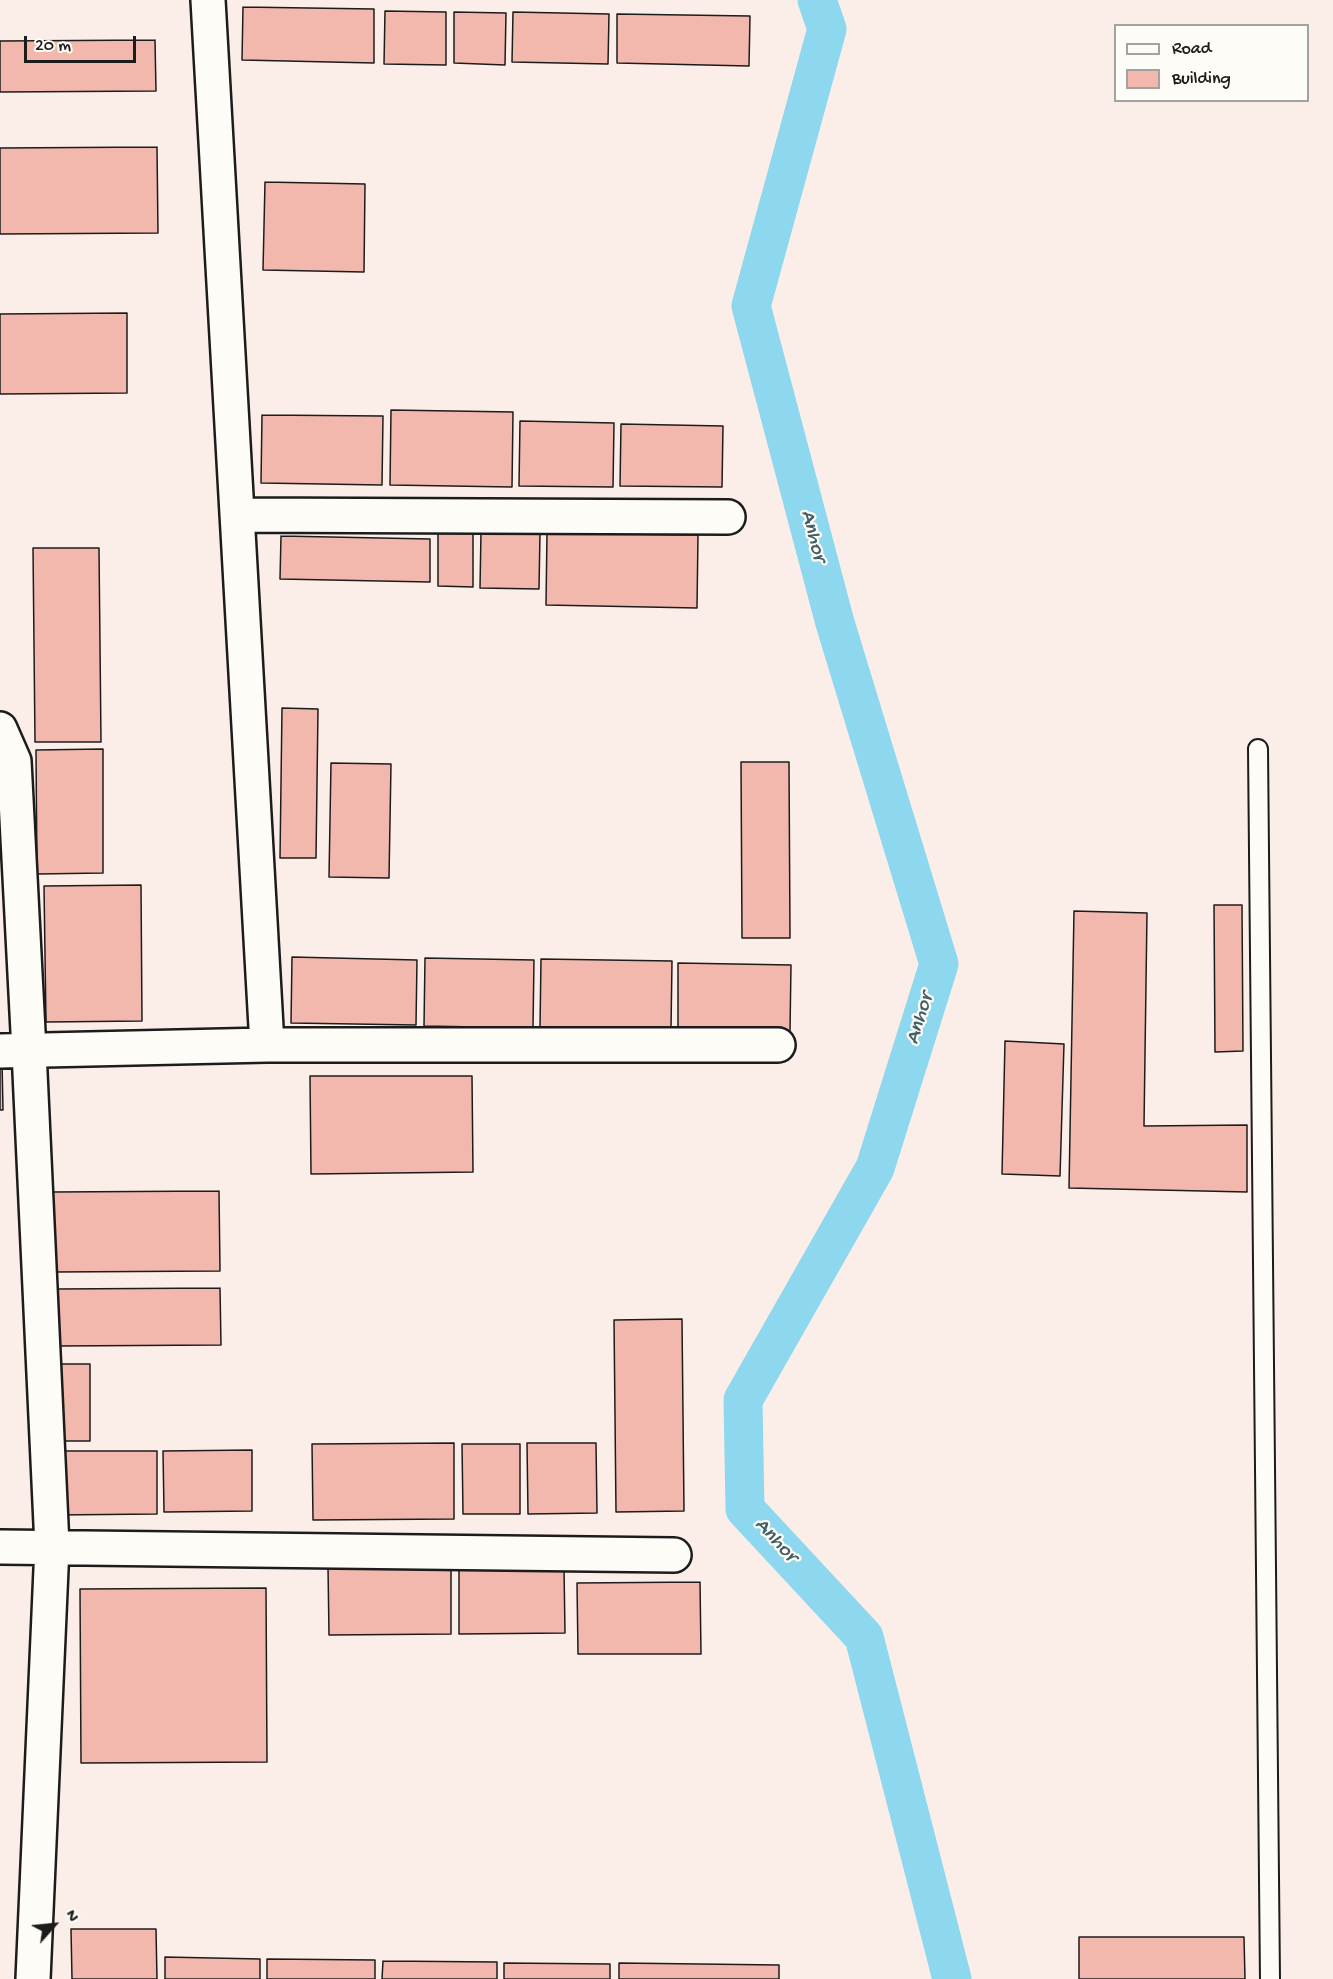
<!DOCTYPE html>
<html>
<head>
<meta charset="utf-8">
<style>
	body { margin:0 }
	#map { position:relative; width:1333px; height:1979px; overflow:hidden; background:#fbeee8; font-family:"Gochi Hand",sans-serif }
	canvas { display:block }
	.legend { position:absolute; left:1114px; top:24px; width:195px; height:78px; box-sizing:border-box; background:#fdfcf7; border:2px solid #a3a29f; margin:0; padding:8px 10px; list-style:none; font-size:18px; color:#1c1c1c }
	.legend li { display:flex; align-items:center; gap:12px; height:30px }
	.legend b { width:30px; border:2px solid #a3a29f }
	.north { position:absolute; left:24px; top:1895px; width:60px; height:60px; -webkit-text-stroke:4px #fdfcf7; paint-order:stroke; rotate:63deg; font-size:16px; font-weight:700; line-height:24px; text-align:center; color:#1c1c1c }
	.north::after { content:''; display:block; margin:auto; width:21px; height:27px; background:#1c1c1c; clip-path:polygon(50% 0,100% 100%,50% 72%,0 100%) }
	.scale { position:absolute; left:24px; top:36px; width:112px; height:27px; box-sizing:border-box; border:3px solid #1c1c1c; border-top:0; padding-left:8px; font-size:18px; line-height:21px; white-space:nowrap; color:#1c1c1c; -webkit-text-stroke:4px #fdfcf7; paint-order:stroke }
</style>
</head>
<body>
<div id="map">
<canvas width="1333" height="1979"></canvas>
<ul class="legend">
<li><b style="height:8px;background:#fdfcf7"></b>Road</li>
<li><b style="height:16px;background:#f2b8ad"></b>Building</li>
</ul>
<div class="north">N</div>
<div class="scale">20 m</div>
</div>
<script>
const context = document.querySelector('canvas').getContext('2d');
context.lineJoin = 'round';
function shape(rows) {
  const path = new Path2D();
  for (const r of rows) {
    path.moveTo(r[0], r[1]);
    for (let i = 2; i < r.length; i += 2) path.lineTo(r[i], r[i + 1]);
  }
  return path;
}
function trace(path, color, width, dash) {
  context.strokeStyle = color;
  context.lineWidth = width;
  context.lineCap = dash ? 'butt' : 'round';
  context.setLineDash(dash || []);
  context.stroke(path);
}
function fill(path, color) {
  context.fillStyle = color;
  context.fill(path, 'evenodd');
}
function drawText(font, color, halo, rows, align = 'center') {
  context.font = font + ' "Gochi Hand",sans-serif';
  context.lineWidth = 4.5;
  context.setLineDash([]);
  context.textBaseline = 'middle';
  context.strokeStyle = halo;
  context.fillStyle = color;
  for (const [text, x, y, turn = 0] of rows) {
    context.save();
    context.translate(x, y);
    context.rotate((+turn || 0) * Math.PI / 180);
    context.textAlign = isNaN(turn) ? turn : align;
    if (halo) context.strokeText(text, 0, 0);
    context.fillText(text, 0, 0);
    context.restore();
  }
}
trace(shape([
	[817,0,827,29,751,306,835,623,939,964,875,1168,743,1400,745,1509,864,1637,952,1979]
]), '#8ed8ef', 39);
const building = shape([
	[243,7,374,9,374,63,242,60,243,7],
	[385,11,446,12,446,65,384,64,385,11],
	[454,12,506,13,505,65,454,63,454,12],
	[513,12,609,14,608,64,512,62,513,12],
	[617,14,750,16,749,66,617,63,617,14],
	[155,40,156,91,0,92,0,41,155,40],
	[157,147,158,233,0,234,0,148,157,147],
	[265,182,365,184,364,272,263,270,265,182],
	[127,313,127,393,0,394,0,314,127,313],
	[391,410,513,412,512,487,390,485,391,410],
	[262,415,383,416,382,485,261,483,262,415],
	[520,421,614,423,613,487,519,486,520,421],
	[621,424,723,426,722,487,620,486,621,424],
	[438,531,473,531,473,587,438,586,438,531],
	[481,532,540,533,539,589,480,588,481,532],
	[547,533,698,535,697,608,546,605,547,533],
	[281,536,430,539,430,582,280,579,281,536],
	[33,548,99,548,101,742,35,742,33,548],
	[282,708,318,709,316,858,280,858,282,708],
	[103,749,103,873,37,874,36,750,103,749],
	[741,762,789,762,790,938,742,938,741,762],
	[331,763,391,764,389,878,329,877,331,763],
	[141,885,142,1021,46,1022,44,886,141,885],
	[1214,905,1242,905,1243,1051,1215,1052,1214,905],
	[1074,911,1147,913,1144,1126,1247,1125,1247,1192,1069,1188,1074,911],
	[292,957,417,960,416,1025,291,1023,292,957],
	[425,958,534,960,533,1028,424,1026,425,958],
	[541,959,672,961,671,1029,540,1027,541,959],
	[678,963,791,965,790,1031,678,1029,678,963],
	[1005,1041,1064,1044,1060,1176,1002,1174,1005,1041],
	[0,1061,2,1061,3,1110,0,1110,0,1061],
	[310,1076,472,1076,473,1172,311,1174,310,1076],
	[219,1191,220,1271,53,1272,52,1192,219,1191],
	[220,1288,221,1345,56,1346,56,1289,220,1288],
	[682,1319,684,1511,616,1512,614,1320,682,1319],
	[54,1364,90,1364,90,1441,55,1441,54,1364],
	[454,1443,454,1519,313,1520,312,1444,454,1443],
	[527,1443,596,1443,597,1513,528,1514,527,1443],
	[462,1444,520,1444,520,1514,463,1514,462,1444],
	[252,1450,252,1511,164,1512,163,1451,252,1450],
	[54,1451,157,1451,157,1514,54,1515,54,1451],
	[451,1566,451,1634,329,1635,328,1567,451,1566],
	[564,1568,565,1633,459,1634,459,1569,564,1568],
	[700,1582,701,1654,578,1654,577,1583,700,1582],
	[266,1588,267,1762,81,1763,80,1589,266,1588],
	[71,1929,156,1929,157,1979,72,1979,71,1929],
	[1079,1937,1244,1937,1245,1979,1079,1979,1079,1937],
	[165,1957,260,1959,260,1979,165,1979,165,1957],
	[267,1959,375,1960,375,1979,267,1979,267,1959],
	[383,1961,497,1962,497,1979,382,1979,383,1961],
	[504,1963,610,1964,610,1979,504,1979,504,1963],
	[619,1963,779,1965,779,1979,619,1979,619,1963]
]);
fill(building, '#f2b8ad');
trace(building, '#1c1c1c', 1.5);
const service = shape([
	[1258,749,1270,1979]
]);
const minor = shape([
	[208,0,267,1045],
	[237,515,728,517],
	[0,729,14,761,29,1051,52,1546,33,1979],
	[0,1051,267,1045,778,1045],
	[0,1547,674,1555]
]);
trace(service, '#1c1c1c', 22);
trace(minor, '#1c1c1c', 38);
trace(service, '#fdfcf7', 18);
trace(minor, '#fdfcf7', 33);
drawText('italic 21px', '#445e66', '#fdfcf7', [
	["Anhor",812,536,75],
	["Anhor",921,1019,-73],
	["Anhor",775,1541,47]
]);
</script>
</body>
</html>
